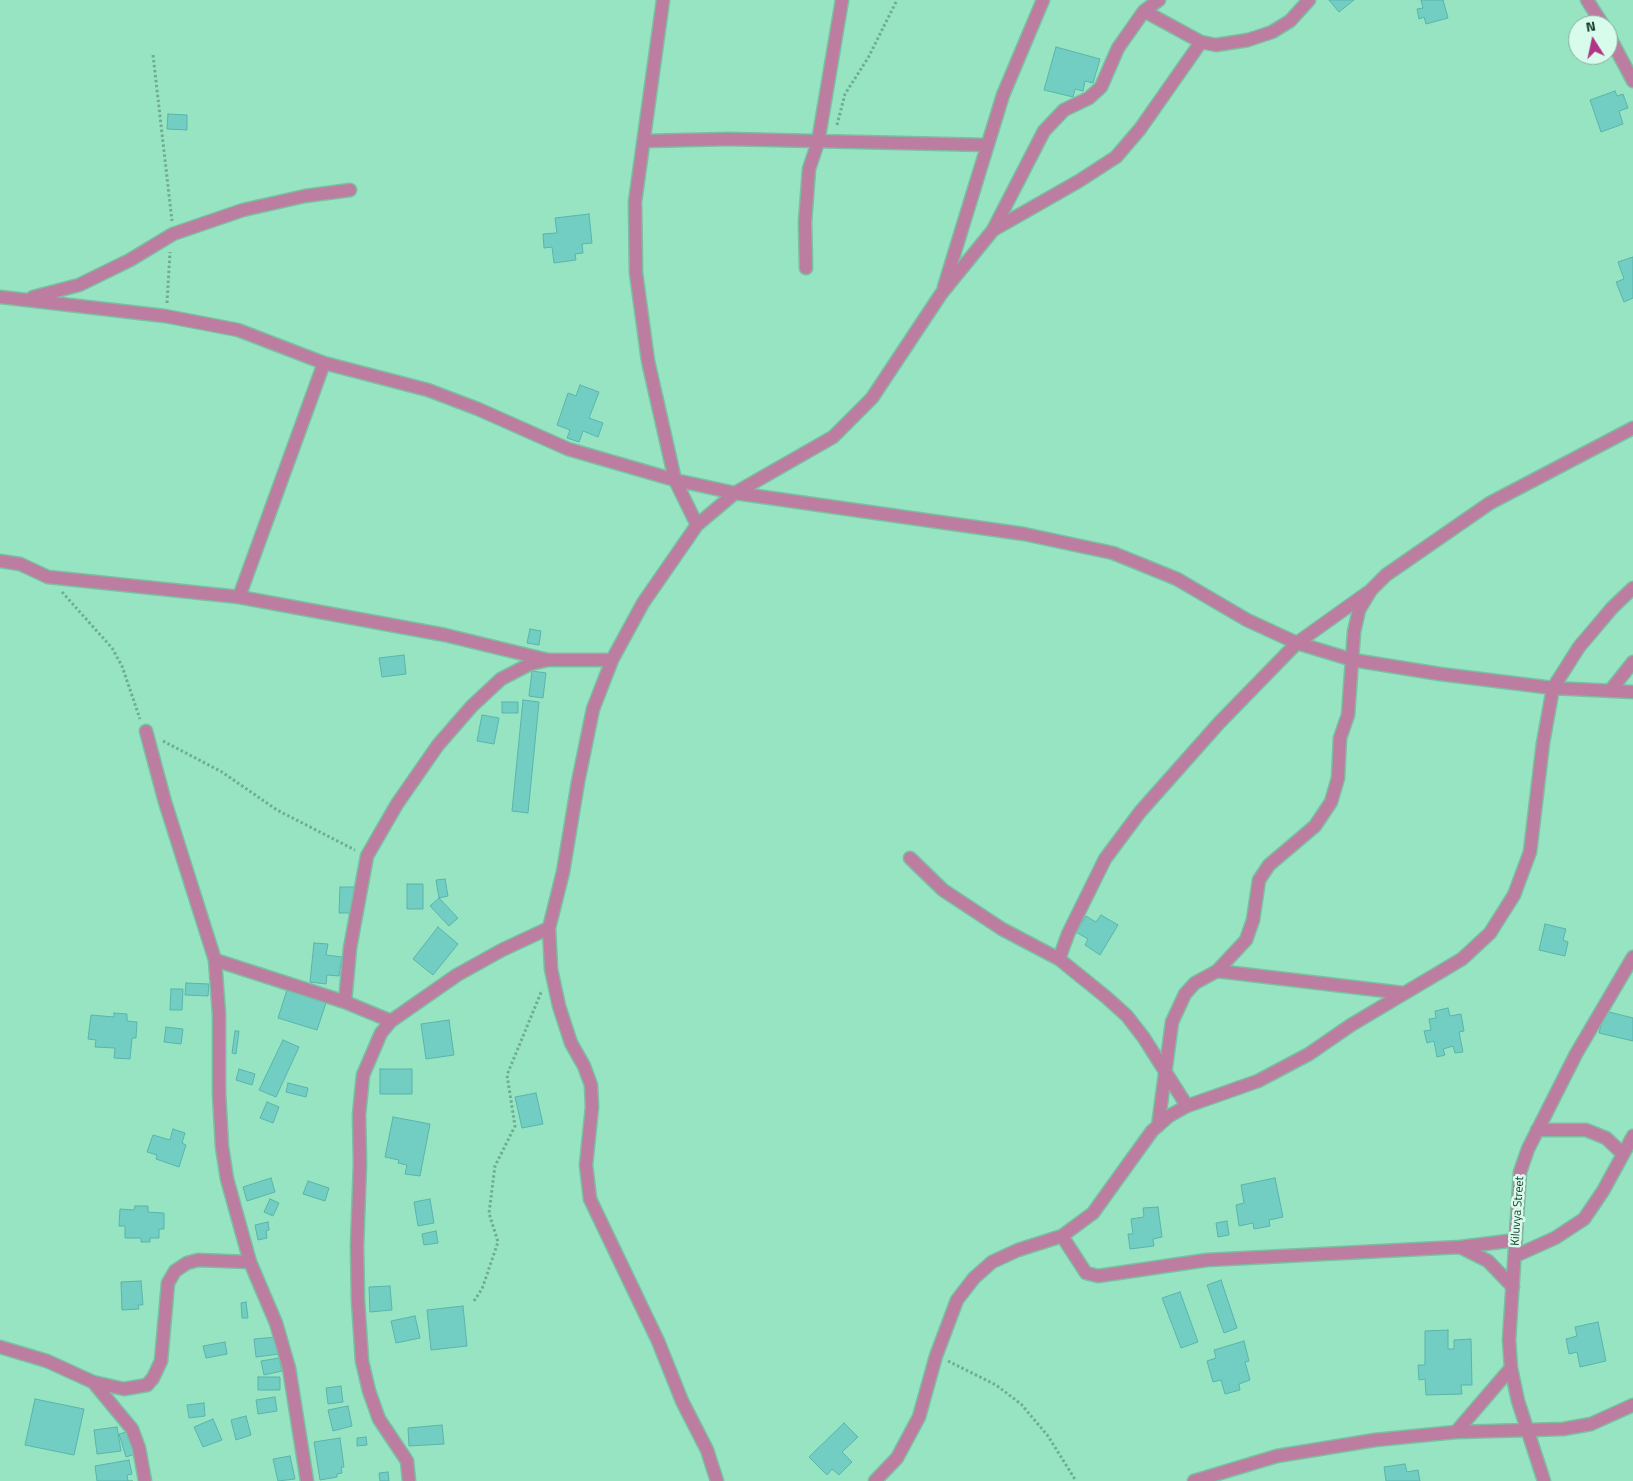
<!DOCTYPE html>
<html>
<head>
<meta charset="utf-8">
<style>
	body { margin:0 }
	#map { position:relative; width:1633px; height:1481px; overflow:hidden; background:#97e4c3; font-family:"Titillium Web",sans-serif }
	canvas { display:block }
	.north { position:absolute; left:1568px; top:15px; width:50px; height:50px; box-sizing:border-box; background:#d7fceb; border:1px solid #8bae9f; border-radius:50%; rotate:350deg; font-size:14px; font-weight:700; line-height:20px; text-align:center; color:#1a392d }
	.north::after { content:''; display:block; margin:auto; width:18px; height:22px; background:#b23585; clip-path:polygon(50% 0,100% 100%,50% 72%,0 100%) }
</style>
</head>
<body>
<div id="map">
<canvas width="1633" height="1481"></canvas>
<div class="north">N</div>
</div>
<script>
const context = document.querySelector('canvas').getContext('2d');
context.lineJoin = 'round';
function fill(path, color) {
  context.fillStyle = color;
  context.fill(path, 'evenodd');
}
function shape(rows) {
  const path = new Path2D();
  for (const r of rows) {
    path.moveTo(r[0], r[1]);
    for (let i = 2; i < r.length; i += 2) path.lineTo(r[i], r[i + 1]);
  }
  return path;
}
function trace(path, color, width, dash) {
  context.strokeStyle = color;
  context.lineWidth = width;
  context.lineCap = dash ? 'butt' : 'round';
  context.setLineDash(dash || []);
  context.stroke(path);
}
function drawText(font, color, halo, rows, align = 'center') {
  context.font = font + ' "Titillium Web",sans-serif';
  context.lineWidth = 5;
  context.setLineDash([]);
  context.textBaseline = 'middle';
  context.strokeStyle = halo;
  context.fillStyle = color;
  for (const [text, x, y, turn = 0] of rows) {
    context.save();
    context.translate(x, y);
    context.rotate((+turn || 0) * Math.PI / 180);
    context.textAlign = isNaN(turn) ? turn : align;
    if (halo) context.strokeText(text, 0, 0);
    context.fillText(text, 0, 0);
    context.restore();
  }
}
const building = shape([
	[1329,0,1354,0,1339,12,1329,0],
	[1421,0,1443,0,1448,18,1426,24,1424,17,1419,19,1417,9,1423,8,1421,0],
	[1056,47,1100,59,1093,83,1085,81,1083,91,1075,89,1073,97,1044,90,1056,47],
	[1615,91,1617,96,1623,94,1628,108,1619,111,1623,124,1601,132,1590,100,1615,91],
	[168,114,187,115,187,130,167,129,168,114],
	[589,214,592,243,582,244,583,253,575,254,576,260,554,263,552,247,544,248,543,234,557,233,555,218,589,214],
	[1633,257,1633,298,1624,302,1616,282,1624,279,1618,262,1633,257],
	[580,385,599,392,589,418,603,423,598,437,583,431,579,442,567,438,570,430,557,425,568,393,576,396,580,385],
	[530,629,541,631,539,645,527,643,530,629],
	[404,655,406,674,382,677,379,658,404,655],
	[532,671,546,673,543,698,529,696,532,671],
	[523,700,539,702,528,813,512,811,523,700],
	[502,702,518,702,518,713,502,713,502,702],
	[482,715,499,718,494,744,477,741,482,715],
	[445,879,448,896,439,898,436,880,445,879],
	[407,884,423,884,423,909,407,909,407,884],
	[340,887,354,887,354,913,339,913,340,887],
	[439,898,458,918,449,926,430,906,439,898],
	[1101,915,1118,925,1100,955,1085,945,1088,939,1076,932,1086,916,1096,922,1101,915],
	[1545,924,1566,929,1563,940,1568,942,1565,956,1539,950,1545,924],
	[438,927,458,944,433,975,413,959,438,927],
	[314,943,328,944,326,955,342,957,339,976,327,975,326,984,310,982,314,943],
	[186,983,209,984,208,996,185,995,186,983],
	[171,989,183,989,182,1010,170,1010,171,989],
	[287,990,326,1003,317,1030,278,1018,287,990],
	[1448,1008,1450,1016,1461,1014,1464,1031,1459,1032,1463,1052,1455,1053,1453,1046,1443,1049,1445,1055,1437,1057,1434,1041,1427,1043,1424,1031,1431,1030,1429,1019,1436,1018,1435,1011,1448,1008],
	[1605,1011,1633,1018,1633,1041,1599,1033,1605,1011],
	[114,1013,127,1014,127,1021,137,1022,136,1038,132,1038,130,1059,114,1058,115,1048,95,1047,96,1040,88,1039,91,1015,114,1017,114,1013],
	[449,1020,454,1055,426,1059,421,1024,449,1020],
	[166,1027,183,1029,181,1044,164,1042,166,1027],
	[235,1031,239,1031,236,1054,232,1053,235,1031],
	[283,1040,299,1047,276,1097,259,1090,283,1040],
	[239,1069,255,1074,252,1085,236,1080,239,1069],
	[380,1069,412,1069,412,1094,380,1094,380,1069],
	[288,1083,308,1088,306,1097,286,1092,288,1083],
	[536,1093,543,1124,522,1128,515,1097,536,1093],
	[267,1102,279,1107,273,1123,260,1118,267,1102],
	[393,1117,430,1124,420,1176,405,1174,407,1165,398,1163,399,1160,385,1157,393,1117],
	[173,1129,185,1133,182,1143,186,1145,179,1167,156,1159,157,1155,147,1152,153,1135,170,1140,173,1129],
	[271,1178,275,1192,247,1201,243,1187,271,1178],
	[1275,1178,1283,1217,1269,1220,1270,1226,1254,1229,1253,1223,1239,1226,1236,1205,1244,1203,1241,1185,1275,1178],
	[308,1181,329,1188,325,1201,303,1194,308,1181],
	[270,1199,279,1203,273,1216,264,1212,270,1199],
	[430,1199,434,1223,418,1226,414,1202,430,1199],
	[135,1206,148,1206,148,1212,164,1213,164,1229,159,1229,159,1238,150,1238,150,1242,141,1242,141,1238,125,1238,125,1226,119,1226,120,1209,134,1210,135,1206],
	[1158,1207,1162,1237,1153,1239,1154,1246,1130,1249,1128,1234,1133,1234,1131,1219,1144,1217,1143,1208,1158,1207],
	[1227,1221,1229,1235,1218,1237,1216,1223,1227,1221],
	[268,1222,269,1230,266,1231,267,1238,258,1240,255,1225,268,1222],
	[436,1231,438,1243,424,1245,422,1234,436,1231],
	[1221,1280,1237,1328,1224,1333,1207,1285,1221,1280],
	[141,1281,143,1305,138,1305,139,1309,122,1310,121,1282,141,1281],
	[390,1286,392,1310,370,1312,369,1287,390,1286],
	[1180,1292,1198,1342,1181,1348,1162,1298,1180,1292],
	[246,1302,248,1318,242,1318,241,1303,246,1302],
	[463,1306,467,1346,431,1350,427,1310,463,1306],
	[415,1316,420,1338,396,1343,391,1321,415,1316],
	[1598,1322,1606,1361,1580,1367,1577,1352,1569,1354,1566,1339,1577,1336,1575,1327,1598,1322],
	[1448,1330,1448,1349,1454,1349,1454,1340,1471,1339,1472,1385,1461,1385,1462,1394,1426,1395,1425,1379,1419,1380,1418,1365,1425,1365,1425,1331,1448,1330],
	[277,1337,279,1354,256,1357,254,1339,277,1337],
	[1244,1341,1249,1361,1245,1362,1250,1380,1239,1384,1240,1390,1225,1394,1221,1380,1213,1382,1207,1361,1216,1358,1214,1350,1244,1341],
	[225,1342,227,1354,206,1358,203,1346,225,1342],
	[279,1358,282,1371,264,1375,261,1361,279,1358],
	[258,1377,280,1377,280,1390,258,1390,258,1377],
	[341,1386,343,1402,328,1404,326,1388,341,1386],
	[275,1397,277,1411,258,1414,256,1400,275,1397],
	[35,1399,84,1409,74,1455,25,1445,35,1399],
	[204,1403,205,1416,189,1418,187,1405,204,1403],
	[348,1406,352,1426,333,1431,328,1410,348,1406],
	[246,1416,251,1435,236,1440,231,1420,246,1416],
	[213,1419,222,1440,203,1447,194,1427,213,1419],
	[844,1423,858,1437,842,1452,852,1462,839,1475,832,1469,827,1475,809,1457,844,1423],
	[442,1425,444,1444,409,1446,408,1428,442,1425],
	[117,1427,121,1451,97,1454,94,1430,117,1427],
	[131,1431,138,1453,126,1457,119,1434,131,1431],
	[366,1437,367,1445,357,1446,357,1438,366,1437],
	[340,1438,344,1467,341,1467,342,1473,337,1474,337,1477,320,1480,314,1442,340,1438],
	[290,1456,295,1479,278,1481,273,1459,290,1456],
	[129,1460,132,1474,127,1475,128,1481,133,1481,97,1481,95,1466,129,1460],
	[1405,1464,1407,1472,1418,1470,1420,1481,1386,1481,1384,1467,1405,1464],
	[388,1472,389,1481,380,1481,379,1473,388,1472]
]);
fill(building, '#72cdc3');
trace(building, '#59b4aa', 1);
const minor = shape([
	[663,0,635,202,636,273,648,361,675,480,697,525],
	[1587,0,1603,25],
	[1144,11,1201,42,1216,45,1248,40,1272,32,1290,21,1309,0],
	[1608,34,1633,81],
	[645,141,729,139,987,145],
	[993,230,1079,181,1116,157,1140,129,1201,42],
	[806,268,805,222,809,169,818,142,842,0],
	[944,287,1003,95,1043,0],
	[0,297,165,316,238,330,324,363,428,390,478,409,568,449,675,480,735,493,1024,534,1113,553,1177,579,1247,620,1297,643,1353,660,1440,674,1553,688,1633,692],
	[33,297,79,285,130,260,173,234,243,210,305,196,350,190],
	[0,561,20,564,48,577,239,597,445,635,548,660],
	[239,597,324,363],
	[1610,691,1633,662],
	[146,731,165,802,215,960,219,1014,219,1093,222,1147,227,1179,250,1262,276,1323,289,1368,307,1481],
	[910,858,943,890,1002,929,1059,959,1106,997,1127,1016,1144,1038,1187,1106],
	[1059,959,1068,934,1105,859,1140,812,1219,723,1297,643,1367,593],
	[215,960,345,1002,391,1021],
	[1217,971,1403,993],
	[345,1002,350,948,367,856,397,804,438,745,472,706,501,679,530,664,548,660,612,660],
	[1158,1126,1172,1022,1185,994,1195,983,1217,971,1246,940,1253,920,1259,880,1269,865,1315,826,1331,802,1338,778,1340,738,1348,715,1354,632,1359,610,1371,590,1386,575,1490,503,1633,428],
	[1537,1130,1586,1130,1606,1138,1622,1153],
	[1062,1236,1086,1273,1098,1276,1207,1260,1460,1247,1516,1240],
	[1460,1247,1488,1261,1513,1287],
	[1515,1256,1555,1238,1584,1219,1603,1191,1633,1136],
	[0,1347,47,1361,93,1382,132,1429,139,1448,145,1481],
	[93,1382,124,1389,147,1385,153,1378,161,1361,168,1283,175,1271,187,1263,198,1260,250,1262],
	[1456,1432,1511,1368],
	[409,1481,407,1461,379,1419,369,1391,362,1361,358,1301,357,1246,360,1163,359,1115,363,1075,381,1033,391,1021,457,975,502,950,549,928],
	[717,1481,707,1450,682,1401,658,1341,590,1199,586,1165,592,1107,591,1085,584,1066,571,1043,559,1006,551,969,549,928,563,872,578,782,593,709,612,660,643,603,697,525,735,493,833,437,872,398,941,294,993,230,1044,131,1064,110,1089,98,1101,87,1118,48,1144,11,1159,0],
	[875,1481,897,1458,919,1417,936,1356,957,1300,974,1278,992,1262,1018,1250,1062,1236,1093,1213,1152,1131,1169,1116,1187,1106,1258,1081,1309,1054,1351,1025,1462,959,1490,933,1514,895,1530,852,1543,743,1553,688,1579,647,1612,608,1633,588],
	[1194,1481,1277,1456,1375,1440,1456,1432,1563,1429,1591,1424,1633,1405],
	[1544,1481,1518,1401,1511,1368,1509,1340,1520,1172,1528,1149,1576,1054,1633,957]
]);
trace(minor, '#7cbea2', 15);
trace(shape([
	[153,55,172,221],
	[837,125,845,94,868,58,897,0],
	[167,303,170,252],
	[62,592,112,648,122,666,140,719],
	[163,741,222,772,277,810,355,850],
	[474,1301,482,1289,498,1242,489,1213,495,1166,515,1126,507,1075,542,990],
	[948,1361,996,1385,1021,1404,1048,1436,1076,1481]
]), '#6fad93', 3, [2.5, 2.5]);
trace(minor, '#bc7da0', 12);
drawText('12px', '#1a392d', '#d7fceb', [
	["Kiluvya Street",1518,1211,-86]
]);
</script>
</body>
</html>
